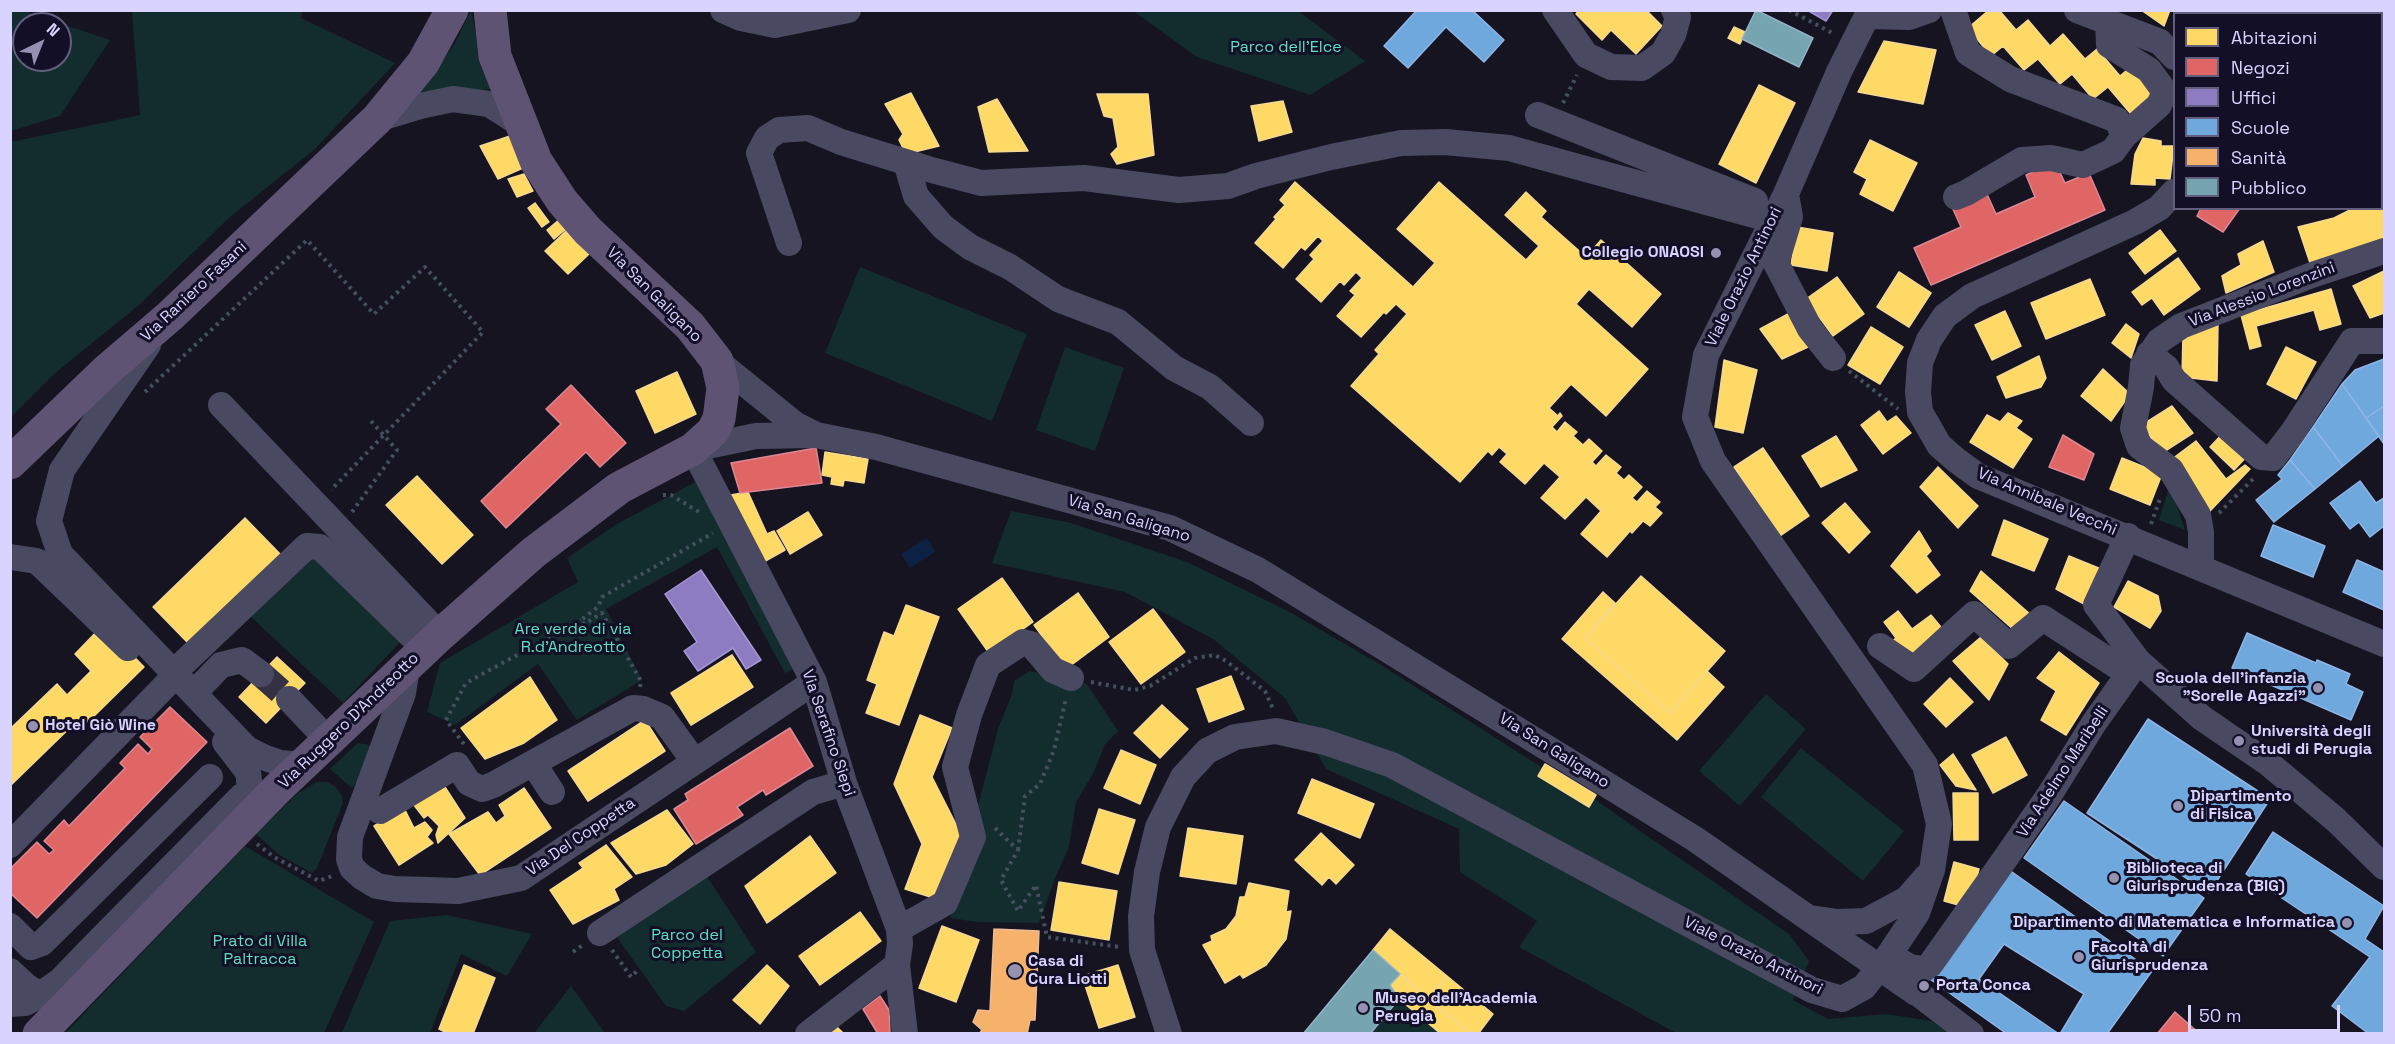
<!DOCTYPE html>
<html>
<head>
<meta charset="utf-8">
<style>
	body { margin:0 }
	#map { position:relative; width:2395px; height:1044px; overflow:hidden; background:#161421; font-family:"Space Grotesk",sans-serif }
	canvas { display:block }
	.frame { position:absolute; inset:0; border:12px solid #d9d4ff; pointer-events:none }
	.legend { position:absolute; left:2173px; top:12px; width:210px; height:198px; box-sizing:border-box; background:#130f26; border:2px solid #625e7d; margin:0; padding:8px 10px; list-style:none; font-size:18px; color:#d9d4ff }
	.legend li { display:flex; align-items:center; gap:12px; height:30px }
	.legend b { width:30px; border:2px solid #625e7d }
	.north { position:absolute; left:12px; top:12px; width:60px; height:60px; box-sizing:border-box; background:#130f26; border:2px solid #625e7d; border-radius:50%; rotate:43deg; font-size:16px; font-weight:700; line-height:24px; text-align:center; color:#d9d4ff }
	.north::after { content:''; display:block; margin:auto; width:21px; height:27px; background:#9591b1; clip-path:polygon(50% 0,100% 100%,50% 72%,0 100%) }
	.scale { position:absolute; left:2188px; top:1005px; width:152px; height:27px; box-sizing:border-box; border:3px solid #d9d4ff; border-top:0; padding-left:8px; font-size:18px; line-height:21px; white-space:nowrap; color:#d9d4ff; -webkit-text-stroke:4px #130f26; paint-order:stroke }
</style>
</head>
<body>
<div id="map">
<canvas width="2395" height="1044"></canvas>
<div class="frame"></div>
<ul class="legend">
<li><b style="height:16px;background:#ffd966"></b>Abitazioni</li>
<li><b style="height:16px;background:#e06666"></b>Negozi</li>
<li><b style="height:16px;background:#8e7cc3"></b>Uffici</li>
<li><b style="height:16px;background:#6fa8dc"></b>Scuole</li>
<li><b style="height:16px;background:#f6b26b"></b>Sanità</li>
<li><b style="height:16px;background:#76a5af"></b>Pubblico</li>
</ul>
<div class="north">N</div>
<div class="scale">50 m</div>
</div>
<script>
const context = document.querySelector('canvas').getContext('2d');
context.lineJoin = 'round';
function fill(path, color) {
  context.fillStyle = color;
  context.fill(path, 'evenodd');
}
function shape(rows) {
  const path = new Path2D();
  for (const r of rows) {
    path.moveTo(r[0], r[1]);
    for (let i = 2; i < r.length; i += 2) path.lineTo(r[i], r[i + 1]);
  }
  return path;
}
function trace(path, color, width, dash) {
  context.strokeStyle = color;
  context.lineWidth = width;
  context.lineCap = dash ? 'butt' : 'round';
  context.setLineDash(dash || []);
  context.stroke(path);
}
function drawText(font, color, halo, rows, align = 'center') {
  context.font = font + ' "Space Grotesk",sans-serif';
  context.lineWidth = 6;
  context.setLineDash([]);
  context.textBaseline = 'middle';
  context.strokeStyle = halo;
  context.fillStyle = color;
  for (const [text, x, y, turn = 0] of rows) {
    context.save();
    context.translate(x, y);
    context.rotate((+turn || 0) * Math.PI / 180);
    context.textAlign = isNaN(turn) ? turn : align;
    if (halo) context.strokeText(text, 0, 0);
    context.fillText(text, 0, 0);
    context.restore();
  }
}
fill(shape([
	[11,10,23,11,110,40,60,116,11,131],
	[24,24,60,24,60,60,24,60],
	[132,11,303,11,301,18,395,63,315,149,230,217,139,305,54,374,11,417,11,142,140,115],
	[471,11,482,63,491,89,451,90,407,102,433,73,454,45],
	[1133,11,1298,11,1365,61,1310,95,1197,57],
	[860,267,1027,334,992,421,825,353],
	[1065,347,1124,368,1095,451,1036,430],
	[697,481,797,667,785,673,717,547,606,609,642,680,577,720,538,664,455,725,427,712,440,663,578,582,567,558,615,525],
	[2170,484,2185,530,2159,520],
	[1011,511,1071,523,1187,562,1288,611,1378,663,1543,768,1538,776,1594,799,1789,934,1809,961,1793,1000,1828,1019,1886,1014,1932,1021,1949,1033,1676,1033,1519,947,1537,921,1460,872,1459,829,1326,769,1285,698,1213,639,1125,592,992,563],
	[316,551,402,640,343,703,249,615],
	[1030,671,1087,684,1118,731,1105,744,1094,772,1076,802,1069,847,1056,876,1039,923,977,922,950,918,967,882,980,834,978,806,998,729,1012,694,1014,681],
	[1766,694,1806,729,1740,806,1699,771],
	[358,743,369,745,371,754,370,766,352,788,330,769],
	[1801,748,1904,831,1863,881,1761,797],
	[317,782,327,782,336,787,342,796,343,803,317,868,312,873,278,854,256,834,297,794],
	[245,846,374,922,324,1033,65,1033],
	[706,875,756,952,684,1011,666,1006,614,933],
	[447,915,532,934,507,976,461,954,430,1033,342,1033,390,921],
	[571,986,605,1033,534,1033],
	[1399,999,1441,1033,1370,1034]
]), '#132c2d');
fill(shape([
	[927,538,935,552,910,568,901,554]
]), '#0d2144');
const homes = shape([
	[1579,10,1646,10,1662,26,1636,54,1611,30,1602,40,1576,14,1579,10],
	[1989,10,1999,10,2016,30,2028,20,2050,46,2063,34,2085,59,2097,49,2120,76,2134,64,2157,91,2131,114,2108,87,2093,99,2072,74,2060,84,2038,59,2024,70,2003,46,1991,56,1968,28,1989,10],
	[2141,10,2170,10,2164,26,2141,10],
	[1734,27,1745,32,1740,44,1728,38,1734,27],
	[1884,41,1936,50,1923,104,1858,92,1884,41],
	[1759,85,1795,103,1756,183,1719,164,1759,85],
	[911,93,939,146,906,154,899,140,903,134,885,104,911,93],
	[1097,94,1148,94,1154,155,1117,164,1111,154,1118,147,1113,118,1104,116,1097,94],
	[997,99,1028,151,989,152,978,107,997,99],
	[1283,101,1292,132,1259,141,1251,106,1283,101],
	[510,136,523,168,498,179,480,146,510,136],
	[2143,138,2161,141,2161,146,2174,146,2170,179,2155,178,2155,185,2131,184,2135,154,2143,138],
	[1870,140,1917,163,1893,211,1860,194,1867,179,1854,172,1870,140],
	[524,174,533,191,517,197,508,179,524,174],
	[1295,182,1413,287,1435,263,1397,229,1439,182,1526,260,1539,246,1505,215,1526,192,1546,211,1541,217,1586,257,1601,240,1661,294,1632,327,1589,289,1576,304,1648,369,1606,416,1571,384,1549,408,1558,416,1560,413,1562,416,1552,427,1557,432,1565,422,1577,432,1573,436,1583,445,1589,439,1602,451,1592,462,1596,466,1606,455,1621,467,1616,473,1624,480,1629,475,1642,487,1632,498,1637,502,1647,491,1660,502,1655,507,1662,513,1650,526,1643,521,1632,533,1630,531,1607,557,1581,534,1601,511,1586,497,1565,519,1541,498,1560,477,1544,463,1525,484,1500,462,1507,454,1499,447,1492,455,1488,451,1460,482,1351,386,1379,354,1375,350,1407,314,1396,304,1386,314,1384,312,1361,337,1337,316,1355,295,1350,291,1362,278,1356,272,1344,285,1340,281,1321,302,1296,279,1314,259,1310,255,1323,241,1318,236,1305,250,1301,247,1283,268,1255,243,1276,219,1274,217,1285,205,1280,200,1295,182],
	[2384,194,2384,239,2310,263,2298,227,2334,218,2354,208,2382,208,2382,195,2384,194],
	[535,203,549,222,542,227,528,208,535,203],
	[560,219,567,228,554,239,547,230,560,219],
	[1797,227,1833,233,1827,271,1791,265,1797,227],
	[2160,230,2176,251,2145,274,2129,253,2160,230],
	[566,231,589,254,568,274,545,251,566,231],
	[2263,241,2274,272,2226,293,2222,276,2241,265,2238,254,2263,241],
	[2178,258,2200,289,2164,315,2152,298,2142,305,2132,292,2178,258],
	[2384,271,2384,313,2370,318,2353,286,2384,271],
	[1899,272,1931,293,1909,327,1877,307,1899,272],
	[1837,277,1864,314,1833,336,1806,299,1837,277],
	[2090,279,2105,315,2046,339,2031,303,2090,279],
	[2331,289,2341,324,2320,330,2314,310,2256,326,2261,346,2250,349,2241,315,2331,289],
	[2005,311,2021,346,1992,360,1975,325,2005,311],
	[1788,314,1808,347,1782,359,1760,329,1788,314],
	[2218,323,2217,381,2182,377,2183,334,2218,323],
	[2126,324,2139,334,2131,358,2112,343,2126,324],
	[1871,327,1903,347,1880,384,1848,365,1871,327],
	[2286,347,2316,362,2296,399,2267,384,2286,347],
	[2039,356,2046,378,2041,387,2006,398,1997,377,2039,356],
	[1724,360,1757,370,1743,433,1715,427,1724,360],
	[2103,369,2130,394,2111,421,2081,396,2103,369],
	[677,372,696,414,655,433,636,391,677,372],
	[2172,406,2193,433,2162,453,2142,425,2172,406],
	[1879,411,1887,422,1896,416,1911,433,1883,454,1861,425,1879,411],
	[2008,413,2022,421,2016,428,2032,439,2013,468,1970,442,1987,415,2000,422,2008,413],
	[2226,430,2250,453,2234,470,2210,447,2226,430],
	[1836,436,1857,470,1821,487,1802,456,1836,436],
	[2196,441,2226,479,2245,465,2250,469,2210,511,2172,459,2196,441],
	[1763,448,1809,516,1780,536,1734,467,1763,448],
	[825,452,868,459,864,483,844,480,843,486,831,484,832,477,822,475,825,452],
	[2122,458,2162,474,2150,505,2110,489,2122,458],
	[1938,467,1978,506,1958,528,1920,487,1938,467],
	[417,476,473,535,442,564,386,505,417,476],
	[748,492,767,534,774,531,785,550,760,564,725,496,748,492],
	[1845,503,1870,532,1849,553,1822,523,1845,503],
	[808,512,822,535,790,554,777,531,808,512],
	[245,518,281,555,189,644,153,607,245,518],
	[2004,520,2048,539,2034,571,1992,555,2004,520],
	[1919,531,1931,551,1926,556,1940,575,1917,593,1891,566,1919,531],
	[2069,556,2101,569,2084,604,2056,589,2069,556],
	[1981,571,2031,615,2015,631,1970,591,1981,571],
	[1641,576,1725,651,1670,713,1585,638,1641,576],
	[1002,578,1033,622,989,653,958,609,1002,578],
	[2128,581,2158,596,2161,611,2150,628,2114,607,2128,581],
	[1603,592,1615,603,1585,638,1670,713,1707,671,1724,687,1677,740,1562,639,1603,592],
	[1078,593,1109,637,1066,669,1034,625,1078,593],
	[906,605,939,617,899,725,866,713,877,684,867,680,884,632,894,636,906,605],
	[1153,609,1185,652,1141,684,1109,642,1153,609],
	[1898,611,1912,629,1931,615,1945,632,1906,662,1891,642,1896,638,1884,622,1898,611],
	[103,625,144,667,88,722,82,716,10,786,10,729,57,684,67,695,91,671,75,654,103,625],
	[1981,637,2008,664,1989,700,1953,661,1981,637],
	[2059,652,2099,683,2066,735,2041,720,2056,691,2037,678,2059,652],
	[732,655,753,687,691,725,671,693,732,655],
	[277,657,305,683,266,723,239,697,277,657],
	[1231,676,1244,709,1209,722,1197,689,1231,676],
	[530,677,557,720,524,743,485,759,461,728,530,677],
	[1950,678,1973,702,1946,727,1924,704,1950,678],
	[1162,705,1188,729,1160,758,1134,733,1162,705],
	[920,715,952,728,932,777,963,838,940,900,905,889,922,844,894,784,920,715],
	[645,720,665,751,588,801,568,771,645,720],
	[2006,737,2027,775,1993,793,1972,755,2006,737],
	[1121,750,1156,765,1140,804,1104,788,1121,750],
	[1953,754,1976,790,1956,786,1940,765,1953,754],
	[1545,764,1596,795,1589,807,1538,776,1545,764],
	[1312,779,1374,804,1360,838,1298,813,1312,779],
	[443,784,465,818,438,843,436,835,439,826,428,815,424,818,410,800,443,784],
	[524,788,551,828,480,875,449,834,488,812,496,823,505,816,499,805,524,788],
	[1953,793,1978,793,1978,840,1954,840,1953,793],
	[404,808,414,828,425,822,432,830,427,837,433,843,399,865,374,826,404,808],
	[1099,809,1135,820,1118,874,1082,863,1099,809],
	[667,810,693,844,666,865,636,874,611,843,667,810],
	[1188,828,1243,836,1236,884,1180,876,1188,828],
	[1321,833,1354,865,1336,884,1329,877,1322,885,1295,860,1321,833],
	[810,836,836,873,767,923,745,886,810,836],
	[606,845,632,877,614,889,619,900,573,924,550,890,583,868,579,863,606,845],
	[1954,862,1979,869,1969,908,1944,901,1954,862],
	[1059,882,1117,891,1109,940,1051,930,1059,882],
	[1249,883,1289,891,1286,912,1291,911,1286,939,1266,965,1243,978,1240,974,1225,983,1203,945,1212,941,1211,936,1226,929,1236,916,1240,897,1245,897,1249,883],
	[860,912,881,941,820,985,799,956,860,912],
	[942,926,979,940,956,1002,919,988,942,926],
	[1390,929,1447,976,1428,999,1373,950,1390,929],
	[464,965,495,978,473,1034,449,1034,439,1029,464,965],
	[767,965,789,986,760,1024,733,1000,767,965],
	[1118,965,1135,1017,1099,1028,1082,976,1118,965],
	[1400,974,1428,999,1472,1034,1441,1034,1399,999,1390,985,1400,974],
	[1447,976,1493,1014,1478,1034,1472,1034,1428,999,1447,976],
	[837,1027,844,1034,830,1034,837,1027]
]);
fill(homes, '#ffd966');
trace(homes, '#f4d894', 1.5);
const shops = shape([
	[2055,162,2065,183,2089,173,2105,210,1931,285,1914,248,1961,227,1952,207,1986,192,1996,214,2035,197,2026,175,2055,162],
	[2201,208,2240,208,2223,232,2197,216,2201,208],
	[571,385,626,443,600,467,586,452,506,528,481,501,561,424,546,409,571,385],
	[2063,435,2094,454,2084,480,2049,467,2063,435],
	[816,448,822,483,740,493,731,463,816,448],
	[170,707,207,742,37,918,10,893,10,869,37,842,49,854,54,850,44,841,64,820,69,826,125,768,120,763,138,744,148,754,152,749,140,737,170,707],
	[790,728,813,766,766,795,763,790,737,807,743,815,696,844,674,809,688,800,685,794,790,728],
	[880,996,889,1010,890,1034,878,1034,863,1009,880,996],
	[2175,1012,2200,1034,2157,1034,2175,1012]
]);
fill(shops, '#e06666');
trace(shops, '#de8794', 1.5);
const offices = shape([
	[1807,10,1833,10,1826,21,1807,10],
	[701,570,761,660,746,669,733,648,698,671,684,651,697,642,665,594,701,570]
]);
fill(offices, '#8e7cc3');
trace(offices, '#a496d5', 1.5);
const schools = shape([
	[1417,10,1472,10,1504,40,1484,62,1446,27,1408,68,1384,46,1417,10],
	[2384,359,2384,406,2366,418,2342,384,2355,370,2384,359],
	[2342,384,2379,436,2343,466,2313,427,2342,384],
	[2384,406,2384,444,2366,418,2384,406],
	[2313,427,2343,466,2315,489,2290,460,2313,427],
	[2290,460,2315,489,2274,522,2256,500,2282,479,2278,475,2290,460],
	[2360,481,2376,503,2384,498,2384,526,2370,537,2359,522,2350,529,2330,503,2360,481],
	[2273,525,2325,546,2313,577,2261,556,2273,525],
	[2357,560,2384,572,2384,610,2343,592,2357,560],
	[2247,633,2316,663,2317,660,2350,674,2346,684,2363,692,2351,720,2232,668,2247,633],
	[2148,719,2270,799,2209,893,2087,813,2148,719],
	[2064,801,2204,898,2163,956,2024,858,2064,801],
	[2273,832,2384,906,2365,939,2384,952,2384,1034,2369,1034,2332,1006,2370,957,2246,874,2273,832],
	[2005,867,2152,971,2107,1034,2060,1034,2084,994,2004,944,1979,979,2059,1034,2007,1034,1927,977,2005,867]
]);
fill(schools, '#6fa8dc');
trace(schools, '#8fb5e6', 1.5);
const health = shape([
	[994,929,1039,931,1035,1020,1030,1020,1027,1034,979,1034,982,1030,973,1022,978,1010,990,1011,994,929]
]);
fill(health, '#f6b26b');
trace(health, '#edbc97', 1.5);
const public = shape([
	[1756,10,1813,38,1799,67,1742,39,1756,10],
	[1373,950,1400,974,1390,985,1399,999,1370,1034,1303,1034,1373,950]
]);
fill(public, '#76a5af');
trace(public, '#94b3c7', 1.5);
trace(shape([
	[261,674,289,699]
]), '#333142', 26, [26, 13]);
trace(shape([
	[1789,10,1834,34],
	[1563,103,1577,75],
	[1849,371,1898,409],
	[145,392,307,240,374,314,425,267,483,332,331,490],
	[663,495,671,495,699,512],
	[352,512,397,450,371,421],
	[2219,513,2256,476],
	[2151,524,2161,496],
	[1091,682,1134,690,1150,686,1195,658,1215,655,1226,661,1265,691,1274,711],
	[640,687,641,681,602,613,584,624,581,620,598,607,602,597,713,533],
	[464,744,446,720,466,683,581,620],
	[995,828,1018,850,1001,880,1018,911,1036,885,1047,937,1120,947],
	[257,844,274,857,319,881,332,876],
	[1018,850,1025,796,1040,784,1054,750,1066,698],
	[612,950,631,977,639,969],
	[573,952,584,944]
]), '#44505f', 4, [3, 4.5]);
trace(shape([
	[723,10,741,18,775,25,848,10],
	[1555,10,1586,55,1611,67,1642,68,1663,53,1673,35,1678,17,1674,10],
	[1953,10,1968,53,2010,79,2117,120,2124,136,2113,151,2083,165,2051,158,2022,160,1966,193,1956,197],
	[2077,10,2160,42,2174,57],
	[2207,10,2208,14],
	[1868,16,1909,17,1929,10],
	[2108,22,2109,45,2149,70,2165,92,2159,105,2124,136],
	[1538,115,1755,201],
	[377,119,420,106,453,99,489,104,519,123],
	[2382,156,2384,155],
	[906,162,916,196,943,227,970,247,1010,267,1058,299,1118,322,1174,368,1210,387,1251,423],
	[2174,192,2159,208,2135,222,1972,296,1945,316,1929,340,1920,363,1918,392,1920,412,1939,445,1956,460,1978,476,2384,644],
	[1787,200,1790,217,1776,263,1810,329,1833,358],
	[789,243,759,153,767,138,779,130,808,128,841,142,928,169,981,183,1084,178,1179,190,1228,186,1256,176,1331,157,1401,143,1445,142,1509,148,1772,220],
	[148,345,62,470,49,521,60,554,247,749,263,757,280,763,304,765],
	[2149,354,2166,367,2174,380,2261,457,2273,458,2293,432,2352,341,2384,341],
	[717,361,796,425,816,435,876,447,1170,528,1258,570,1695,839,1916,993],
	[221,405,440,635],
	[816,435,756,436,693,449,814,682,844,783,899,929,900,944,897,965,905,1034],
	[2128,536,2096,605,2138,661,2202,718,2268,763,2336,820,2384,867],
	[10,557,37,561,128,648],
	[2201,567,2201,532,2198,515,2171,470,2139,446,2133,428,2141,387,2143,365,2159,341,2181,326,2312,275,2384,251],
	[1880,646,1914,669,1974,614,2009,646,2043,618,2117,666,2132,654],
	[407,667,403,693,350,837,349,859,352,868,362,877,377,886,395,889,458,891,521,878,814,682],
	[174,672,307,546,320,547,425,649],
	[194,693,221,665,242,660,261,674],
	[289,699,329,741],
	[225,742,248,772,250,788,247,804,235,826],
	[533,763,552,792],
	[380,811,457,765,469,783,482,789,493,785,633,708,643,709,662,717,694,761],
	[10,845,166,685],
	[1810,918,1838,922,1866,921,1907,899,1926,877],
	[10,926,31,947,42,943,210,777],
	[899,929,945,903,973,837,955,767,969,715,988,665,1023,642,1031,644,1053,670,1071,678],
	[600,933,813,792,844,783],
	[1889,955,1910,967,1924,969,1930,965,2005,859,2050,794,2094,723,2138,661],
	[10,971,26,986,40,995],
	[93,980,87,953,242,796],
	[1920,995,1971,1034],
	[10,1004,25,1003,40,995,60,981,87,953],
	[808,1034,897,965],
	[1169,1034,1142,950,1141,916,1147,872,1158,827,1183,777,1207,751,1235,737,1276,731,1325,742,1392,765,1812,990,1842,999,1864,987,1889,955,1917,913,1932,870,1939,824,1925,765,1713,461,1695,417,1706,355,1786,194,1839,72,1870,10]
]), '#4a4962', 26);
trace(shape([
	[10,463,108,369,170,316,377,119,423,63,452,10],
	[39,1034,277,789,440,635,533,553,619,488,693,449,713,431,719,419,723,388,717,361,690,326,588,231,562,201,536,161,495,56,490,10]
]), '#5e5373', 33);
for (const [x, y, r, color] of [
	[1716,253,6,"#9591b1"],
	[2318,688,6,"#9591b1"],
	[33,726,6,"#9591b1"],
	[2239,741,6,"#9591b1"],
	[2178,806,6,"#9591b1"],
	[2114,878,6,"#9591b1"],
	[2347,923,6,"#9591b1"],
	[2079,957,6,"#9591b1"],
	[1015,971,8,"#9591b1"],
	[1924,986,6,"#9591b1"],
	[1363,1008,6,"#9591b1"]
]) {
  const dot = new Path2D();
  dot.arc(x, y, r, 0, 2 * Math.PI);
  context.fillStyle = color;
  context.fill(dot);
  trace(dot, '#130f26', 2);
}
drawText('16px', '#5fe0c0', '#130f26', [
	["Parco dell'Elce",1286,48],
	["Are verde di via",573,630],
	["R.d'Andreotto",573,648],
	["Parco del",687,936],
	["Coppetta",687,954],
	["Prato di Villa",260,942],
	["Paltracca",260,960]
]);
drawText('bold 16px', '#d9d4ff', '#130f26', [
	["Collegio ONAOSI",1704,253,"right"],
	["Scuola dell'infanzia",2306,679,"right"],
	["\"Sorelle Agazzi\"",2306,697,"right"],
	["Hotel Giò Wine",45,726],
	["Università degli",2251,732],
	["studi di Perugia",2251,750],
	["Dipartimento",2190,797],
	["di Fisica",2190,815],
	["Biblioteca di",2126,869],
	["Giurisprudenza (BIG)",2126,887],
	["Dipartimento di Matematica e Informatica",2335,923,"right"],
	["Facoltà di",2091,948],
	["Giurisprudenza",2091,966],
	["Casa di",1028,962],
	["Cura Liotti",1028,980],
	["Porta Conca",1936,986],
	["Museo dell'Academia",1375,999],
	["Perugia",1375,1017]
], 'left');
drawText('16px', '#d9d4ff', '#130f26', [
	["Viale Orazio Antinori",1744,277,-64],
	["Via Raniero Fasani",194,292,-43],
	["Via San Galigano",654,295,45],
	["Via Alessio Lorenzini",2262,295,-21],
	["Via Annibale Vecchi",2047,502,23],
	["Via San Galigano",1129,519,17],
	["Via Ruggero D'Andreotto",349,721,-44],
	["Via Serafino Siepi",828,733,71],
	["Via San Galigano",1554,751,32],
	["Via Adelmo Maribelli",2063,772,-57],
	["Via Del Coppetta",581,837,-34],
	["Viale Orazio Antinori",1753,956,27]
]);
</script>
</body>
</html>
